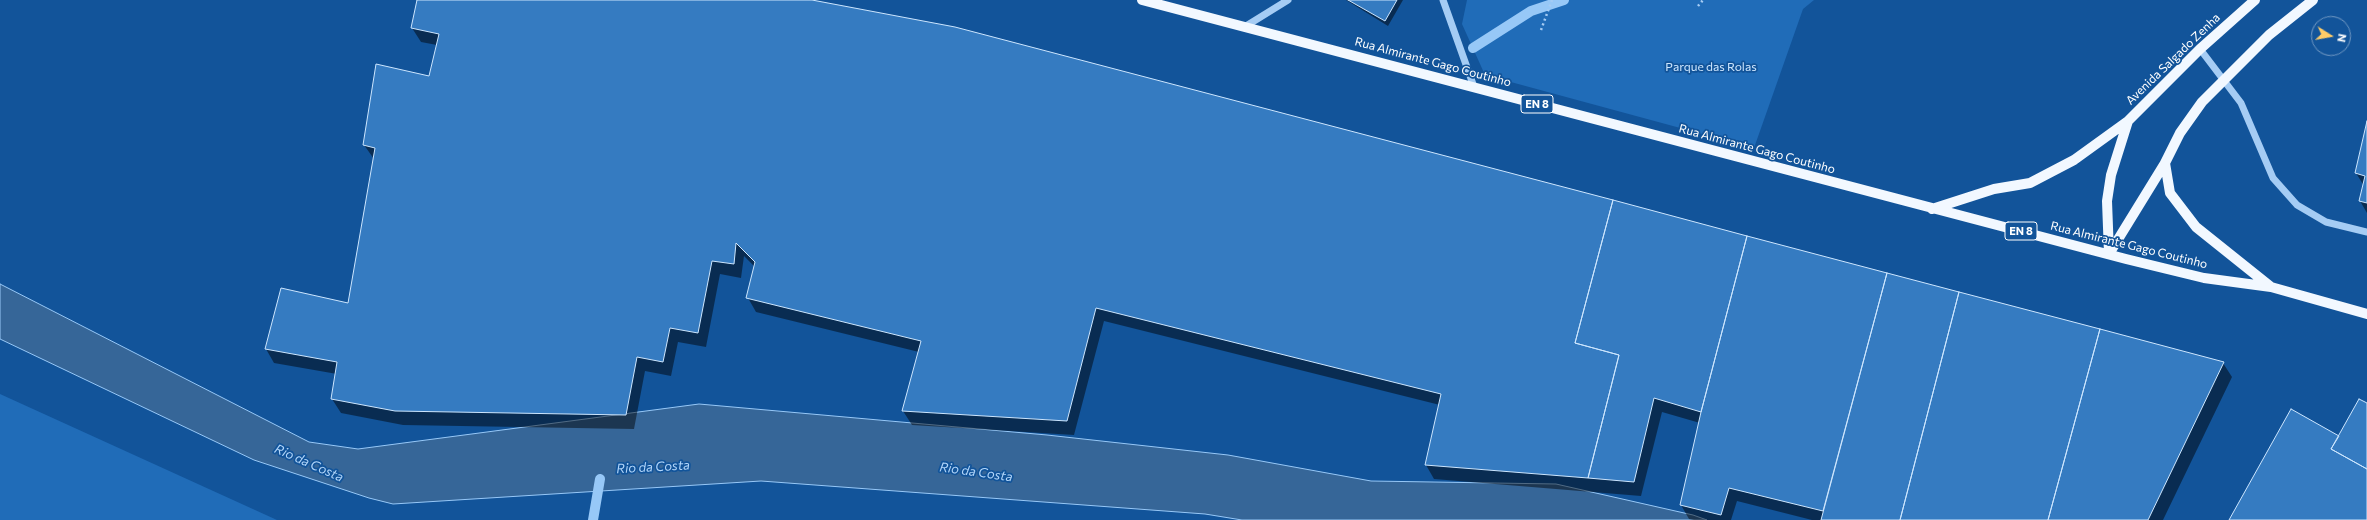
<!DOCTYPE html>
<html>
<head>
<meta charset="utf-8">
<style>
	body { margin:0 }
	#map { position:relative; width:2367px; height:520px; overflow:hidden; background:#12549a; font-family:Commissioner,sans-serif }
	canvas { display:block }
	.north { position:absolute; left:2311px; top:16px; width:40px; height:40px; box-sizing:border-box; background:#12549a; border:1px solid #7198c2; border-radius:50%; rotate:101deg; font-size:11px; font-weight:700; line-height:16px; text-align:center; color:#fff }
	.north::after { content:''; display:block; margin:auto; width:14px; height:18px; background:#ffcc68; clip-path:polygon(50% 0,100% 100%,50% 72%,0 100%) }
</style>
</head>
<body>
<div id="map">
<canvas width="2367" height="520"></canvas>
<div class="north">N</div>
</div>
<script>
const context = document.querySelector('canvas').getContext('2d');
context.lineJoin = 'round';
function fill(path, color) {
  context.fillStyle = color;
  context.fill(path, 'evenodd');
}
function shape(rows) {
  const path = new Path2D();
  for (const r of rows) {
    path.moveTo(r[0], r[1]);
    for (let i = 2; i < r.length; i += 2) path.lineTo(r[i], r[i + 1]);
  }
  return path;
}
function trace(path, color, width, dash) {
  context.strokeStyle = color;
  context.lineWidth = width;
  context.lineCap = dash ? 'butt' : 'round';
  context.setLineDash(dash || []);
  context.stroke(path);
}
function drawText(font, color, halo, rows, align = 'center') {
  context.font = font + ' Commissioner,sans-serif';
  context.lineWidth = 3.5;
  context.setLineDash([]);
  context.textBaseline = 'middle';
  context.strokeStyle = halo;
  context.fillStyle = color;
  for (const [text, x, y, turn = 0] of rows) {
    context.save();
    context.translate(x, y);
    context.rotate((+turn || 0) * Math.PI / 180);
    context.textAlign = isNaN(turn) ? turn : align;
    if (halo) context.strokeText(text, 0, 0);
    context.fillText(text, 0, 0);
    context.restore();
  }
}
fill(shape([
	[1467,0,1814,0,1803,9,1754,148,1485,75,1462,24],
	[0,394,277,520,0,520]
]), '#206cb8');
const water = shape([
	[0,284,309,442,358,449,699,404,1047,435,1228,455,1371,481,1556,484,1693,515,1707,520,1242,520,1205,514,761,481,393,504,369,498,254,460,0,339,0,284]
]);
fill(water, '#366698');
trace(water, '#97c8f7', 1);
fill(shape([
	[418,0,807,0,955,28,2223,363,2232,377,2163,520,1812,520,1737,501,1731,520,1694,520,1689,519,1681,505,1700,423,1662,412,1641,496,1434,479,1426,465,1440,405,1104,321,1074,435,912,425,903,411,919,352,756,312,748,298,755,267,744,256,741,278,720,274,706,347,678,342,671,376,645,371,634,429,403,425,341,413,332,399,337,374,274,363,266,349,349,304,374,159,364,145,430,77,437,45,421,42,412,28],
	[1346,0,1403,0,1388,26],
	[2367,126,2367,213,2360,201,2364,186,2356,173]
]), '#0007');
trace(shape([
	[1473,48,1531,11,1564,0],
	[593,520,600,479]
]), '#97c8f7', 10);
const building = shape([
	[417,0,812,0,955,27,1613,200,1575,343,1619,355,1588,478,1425,465,1441,394,1096,308,1067,421,902,411,921,341,746,298,755,262,736,243,734,264,712,261,698,333,670,328,663,362,637,357,626,415,395,411,331,399,337,362,265,349,281,288,348,303,375,148,363,145,376,64,429,76,439,34,411,28,417,0],
	[1348,0,1397,0,1385,21,1348,0],
	[2367,121,2367,203,2359,201,2365,176,2355,173,2367,121],
	[1613,200,1747,236,1701,412,1654,398,1634,482,1588,478,1619,355,1575,343,1613,200],
	[1747,236,1887,273,1823,511,1729,488,1721,515,1680,505,1701,412,1747,236],
	[1887,273,1959,292,1900,520,1821,520,1887,273],
	[1959,292,2100,329,2048,520,1900,520,1959,292],
	[2100,329,2224,362,2148,520,2048,520,2100,329],
	[2359,399,2367,403,2367,469,2331,449,2359,399],
	[2291,409,2339,436,2331,449,2367,469,2367,520,2229,520,2291,409]
]);
fill(building, '#357bc1');
trace(building, '#cde6fe', 1);
trace(shape([
	[1698,6,1703,0],
	[1541,30,1552,0]
]), '#a5ccf4', 2.5, [2, 3]);
trace(shape([
	[1443,0,1474,87],
	[1246,26,1288,0],
	[2200,49,2241,103,2273,178,2297,205,2326,222,2367,232]
]), '#a5ccf4', 7);
trace(shape([
	[1142,0,2126,259,2204,278,2271,287,2367,314],
	[2165,163,2170,193,2196,227,2271,287],
	[1932,209,1994,189,2030,183,2074,160,2128,121,2200,49,2255,0],
	[2109,254,2165,163,2180,133,2202,102,2269,35,2313,0],
	[2109,254,2107,201,2111,175,2128,121]
]), '#f2f8ff', 10);
for (const [x, y, w] of [
	[1537,104,32],
	[2021,231,32]
]) {
  const box = new Path2D();
  box.roundRect(x - w / 2, y - 9, w, 18, 3);
  context.fillStyle = '#12549a';
  context.fill(box);
  trace(box, '#fff', 1);
}
drawText('bold 11px', '#fff', null, [
	["EN 8",1537,104],
	["EN 8",2021,231]
]);
drawText('12px', '#fff', '#12549a', [
	["Avenida Salgado Zenha",2173,59,-44],
	["Rua Almirante Gago Coutinho",1433,62,15],
	["Rua Almirante Gago Coutinho",1757,149,15],
	["Rua Almirante Gago Coutinho",2129,245,14]
]);
drawText('12px', '#cde6fe', '#12549a', [
	["Parque das Rolas",1711,67]
]);
drawText('italic 13px', '#b2d6fa', '#12549a', [
	["Rio da Costa",309,463,24],
	["Rio da Costa",653,467,-3],
	["Rio da Costa",976,472,8]
]);
</script>
</body>
</html>
